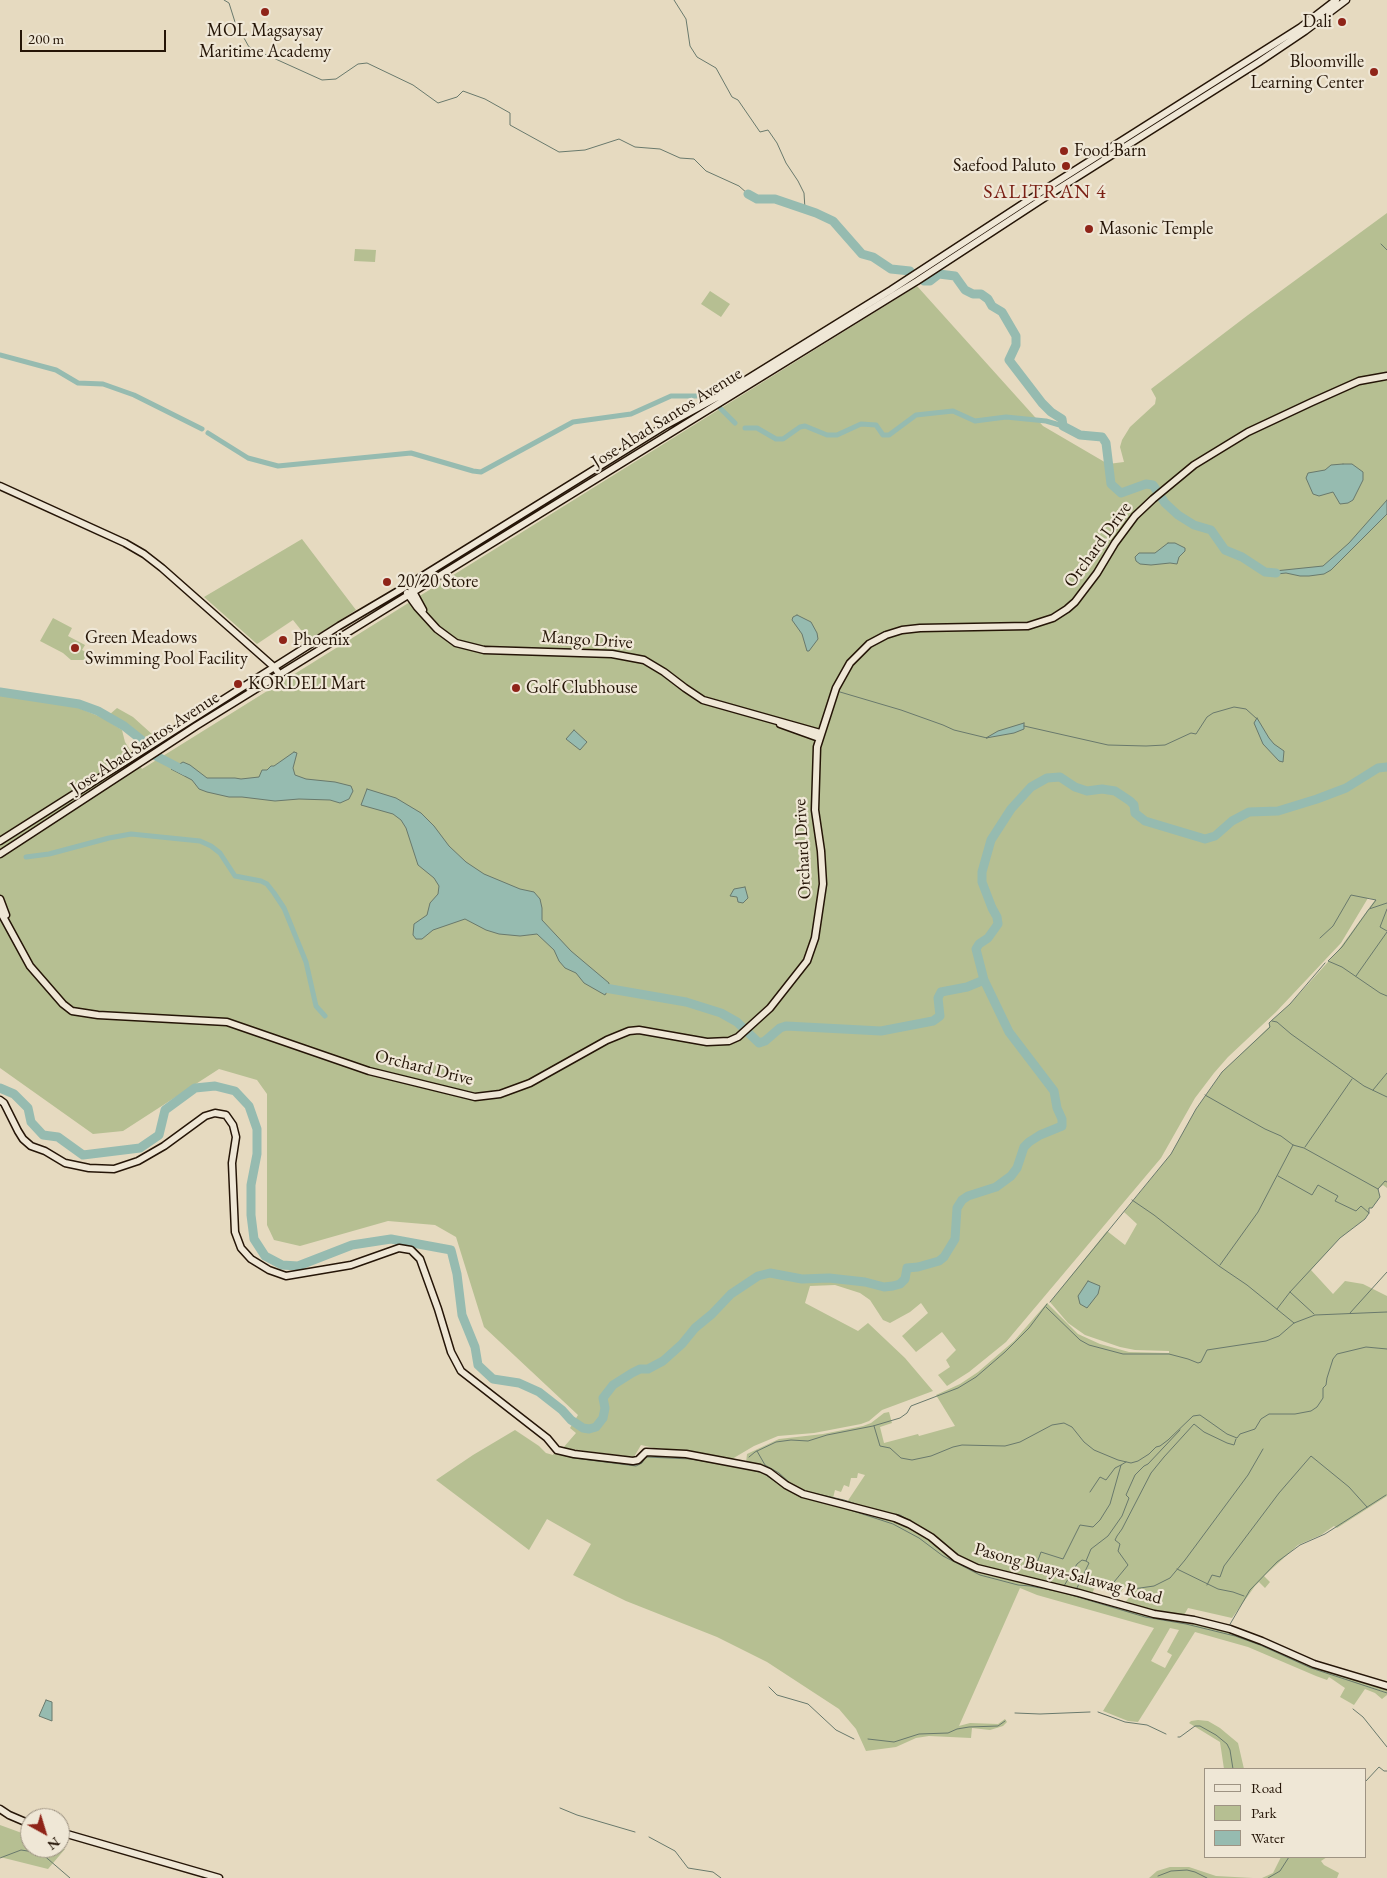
<!DOCTYPE html>
<html>
<head>
<meta charset="utf-8">
<style>
	body { margin:0 }
	#map { position:relative; width:1387px; height:1878px; overflow:hidden; background:#e6dac0; font-family:"EB Garamond",serif }
	canvas { display:block }
	.legend { position:absolute; left:1204px; top:1768px; width:162px; height:90px; box-sizing:border-box; background:#efe7d6; border:1px solid #9e9383; margin:0; padding:6px 9px; list-style:none; font-size:15px; color:#251507 }
	.legend li { display:flex; align-items:center; gap:10px; height:25px }
	.legend b { width:25px; border:1px solid #9e9383 }
	.north { position:absolute; left:20px; top:1808px; width:50px; height:50px; box-sizing:border-box; background:#efe7d6; border:1px solid #9e9383; border-radius:50%; rotate:141deg; font-size:14px; font-weight:700; line-height:20px; text-align:center; color:#251507 }
	.north::after { content:''; display:block; margin:auto; width:18px; height:22px; background:#8f2418; clip-path:polygon(50% 0,100% 100%,50% 72%,0 100%) }
	.scale { position:absolute; left:20px; top:30px; width:146px; height:22px; box-sizing:border-box; border:2px solid #251507; border-top:0; padding-left:6px; font-size:15px; line-height:18px; white-space:nowrap; color:#251507; -webkit-text-stroke:4px #efe7d6; paint-order:stroke }
</style>
</head>
<body>
<div id="map">
<canvas width="1387" height="1878"></canvas>
<ul class="legend">
<li><b style="height:6px;background:#efe7d6"></b>Road</li>
<li><b style="height:14px;background:#b6bf92"></b>Park</li>
<li><b style="height:14px;background:#96bbb0"></b>Water</li>
</ul>
<div class="north">N</div>
<div class="scale">200 m</div>
</div>
<script>
const context = document.querySelector('canvas').getContext('2d');
context.lineJoin = 'round';
function fill(path, color) {
  context.fillStyle = color;
  context.fill(path, 'evenodd');
}
function shape(rows) {
  const path = new Path2D();
  for (const r of rows) {
    path.moveTo(r[0], r[1]);
    for (let i = 2; i < r.length; i += 2) path.lineTo(r[i], r[i + 1]);
  }
  return path;
}
function trace(path, color, width, dash) {
  context.strokeStyle = color;
  context.lineWidth = width;
  context.lineCap = dash ? 'butt' : 'round';
  context.setLineDash(dash || []);
  context.stroke(path);
}
function drawText(font, color, halo, rows, align = 'center') {
  context.font = font + ' "EB Garamond",serif';
  context.lineWidth = 4.5;
  context.setLineDash([]);
  context.textBaseline = 'middle';
  context.strokeStyle = halo;
  context.fillStyle = color;
  for (const [text, x, y, turn = 0] of rows) {
    context.save();
    context.translate(x, y);
    context.rotate((+turn || 0) * Math.PI / 180);
    context.textAlign = isNaN(turn) ? turn : align;
    if (halo) context.strokeText(text, 0, 0);
    context.fillText(text, 0, 0);
    context.restore();
  }
}
fill(shape([
	[1387,213,1387,1188,1383,1185,1378,1189,1380,1197,1372,1208,1369,1208,1369,1213,1365,1219,1340,1238,1311,1270,1333,1294,1345,1281,1363,1284,1387,1296,1387,1496,1337,1528,1334,1526,1321,1535,1298,1545,1264,1576,1270,1582,1265,1588,1259,1582,1255,1586,1232,1618,1188,1608,1183,1617,1171,1616,1124,1604,1135,1590,1128,1583,1120,1593,1111,1590,1114,1583,1098,1579,1092,1594,1032,1581,965,1561,924,1531,847,1502,865,1475,858,1473,857,1478,851,1478,849,1487,844,1485,841,1492,835,1490,833,1498,803,1492,790,1485,777,1472,767,1468,746,1463,747,1454,779,1439,823,1434,863,1426,871,1423,884,1413,889,1412,892,1423,880,1427,884,1443,918,1434,919,1436,955,1426,936,1395,960,1384,978,1372,1014,1341,1047,1303,1078,1334,1100,1344,1129,1352,1169,1353,1169,1351,1135,1350,1120,1347,1085,1335,1068,1323,1050,1302,1107,1231,1125,1245,1137,1224,1124,1212,1171,1154,1196,1109,1222,1072,1269,1027,1269,1023,1271,1021,1290,1004,1337,952,1375,900,1368,898,1341,943,1276,1012,1228,1057,1214,1073,1195,1098,1161,1158,1006,1342,969,1372,947,1386,938,1375,950,1367,946,1360,956,1350,942,1332,916,1352,902,1336,928,1313,921,1303,910,1312,890,1323,883,1320,870,1300,860,1293,835,1285,810,1286,805,1303,858,1331,868,1323,905,1358,933,1391,882,1410,869,1421,861,1424,814,1433,778,1436,754,1446,732,1459,692,1451,654,1448,641,1445,634,1457,563,1448,576,1433,570,1428,578,1415,484,1327,456,1237,435,1225,388,1221,300,1246,274,1240,267,1225,267,1094,257,1080,219,1069,123,1131,93,1134,0,1068,0,694,79,708,103,718,122,730,125,742,142,769,917,286,1043,426,1108,464,1124,462,1120,447,1122,440,1130,427,1155,404,1156,398,1151,389,1248,315],
	[355,249,376,250,375,262,354,261],
	[710,291,730,304,721,317,701,304],
	[302,539,356,610,309,640,293,620,257,644,204,597],
	[53,618,72,628,68,636,85,645,82,650,89,654,86,660,71,660,63,653,40,641],
	[117,708,133,717,153,735,145,741,109,715],
	[515,1430,539,1446,546,1453,553,1455,555,1451,636,1464,642,1461,645,1455,691,1457,765,1472,783,1484,907,1525,970,1566,1232,1632,1387,1689,1387,1695,1382,1699,1375,1693,1365,1689,1354,1705,1340,1697,1345,1688,1329,1677,1327,1680,1316,1676,1248,1647,1195,1632,1138,1722,1128,1721,1103,1711,1154,1628,1037,1595,1020,1588,959,1726,970,1723,998,1724,1005,1719,1007,1722,1003,1726,990,1730,972,1728,971,1738,929,1736,916,1738,896,1747,866,1751,856,1729,839,1709,767,1662,717,1637,626,1601,573,1575,591,1544,547,1519,529,1550,436,1480,473,1455],
	[1170,1628,1179,1630,1167,1652,1172,1655,1165,1668,1151,1661],
	[1198,1720,1208,1721,1220,1728,1238,1743,1244,1769,1224,1769,1220,1742,1189,1723,1191,1721],
	[0,1825,30,1836,30,1848,60,1848,65,1849,48,1869,0,1857],
	[1281,1857,1327,1857,1321,1861,1324,1865,1339,1873,1337,1878,1262,1878,1273,1873],
	[1170,1867,1189,1867,1216,1876,1253,1878,1149,1878,1157,1871]
]), '#b6bf92');
const water = shape([
	[1343,464,1352,464,1363,472,1363,480,1353,500,1348,503,1340,504,1333,492,1319,496,1313,494,1306,478,1308,473,1325,470,1331,465,1343,464],
	[1387,500,1387,514,1331,570,1324,574,1309,576,1300,576,1286,573,1277,574,1265,572,1323,566,1349,543,1387,500],
	[1168,543,1175,543,1185,548,1185,551,1179,557,1177,564,1170,563,1151,565,1140,564,1136,561,1135,557,1139,553,1155,553,1168,543],
	[797,615,811,622,817,633,818,639,809,651,807,651,802,634,792,620,793,617,797,615],
	[1257,718,1269,738,1274,744,1284,751,1283,762,1279,761,1263,744,1254,723,1257,718],
	[1024,723,1024,729,1014,733,986,738,998,731,1024,723],
	[574,730,587,742,580,750,566,739,574,730],
	[294,752,297,753,293,768,295,775,306,779,335,782,351,786,353,791,349,799,340,803,330,800,299,799,275,801,242,797,229,797,207,792,199,789,192,780,171,769,183,762,190,765,207,778,235,778,241,779,259,777,262,770,267,770,271,766,274,766,294,752],
	[367,789,396,798,421,813,434,826,449,846,466,862,484,874,520,889,534,892,540,899,542,908,542,920,571,951,609,983,608,990,605,995,584,983,576,973,565,968,559,961,554,950,537,934,520,936,499,934,486,930,465,919,433,930,422,939,416,939,413,935,414,924,427,915,430,903,438,894,439,886,434,878,418,865,406,828,401,820,393,814,361,805,367,789],
	[745,887,748,898,743,903,738,902,737,897,730,896,734,889,745,887],
	[1088,1281,1100,1286,1098,1294,1087,1308,1080,1304,1078,1296,1088,1281],
	[46,1700,52,1702,52,1721,39,1716,46,1700]
]);
fill(water, '#96bbb0');
trace(water, '#69796c', 1);
trace(shape([
	[224,0,229,3,235,22,249,47,322,80,336,79,358,64,367,63,413,85,438,103,457,97,463,91,485,99,510,113,510,125,559,152,585,150,619,139,635,147,660,149,680,158,694,159,706,171,739,186,748,194],
	[674,0,686,19,690,46,697,57,716,68,732,97,738,100,760,132,768,130,777,143,786,163,798,181,804,193,805,209],
	[1381,244,1387,250],
	[840,692,901,710,943,725,954,730,987,738],
	[1024,726,1108,745,1146,746,1165,745,1191,733,1196,734,1207,717,1213,713,1234,707,1246,709,1257,719],
	[1387,903,1369,909,1342,947,1328,961,1342,967,1380,993,1387,996],
	[1387,909,1380,927,1387,931],
	[1320,938,1333,926,1351,895,1376,900,1370,908],
	[1356,976,1387,932],
	[1272,1021,1277,1022,1291,1034,1364,1086,1387,1097],
	[1373,1090,1387,1073],
	[1205,1095,1265,1129,1281,1136,1293,1145,1304,1148,1378,1189],
	[1305,1147,1352,1079],
	[1278,1176,1312,1195,1318,1185,1338,1196,1335,1201,1356,1211,1361,1206,1369,1213],
	[1132,1200,1154,1215,1219,1266,1247,1285,1294,1323],
	[1220,1265,1258,1212,1293,1145],
	[1290,1292,1314,1314],
	[1050,1302,1171,1154,1196,1109,1222,1072,1270,1027,1269,1023,1271,1021,1290,1004,1325,963],
	[1046,1307,1080,1340,1089,1345,1123,1354,1169,1354,1188,1359,1198,1363,1201,1362,1207,1350,1266,1341,1279,1336,1294,1323,1315,1315,1387,1312],
	[1277,1309,1290,1292,1340,1238,1365,1219,1369,1213,1369,1208,1372,1208,1380,1197,1378,1189,1385,1181,1387,1182],
	[1350,1313,1387,1272],
	[874,1426,880,1446,890,1448,901,1458,912,1460,931,1456,953,1447,962,1445,1005,1446,1020,1442,1052,1425,1064,1423,1072,1427,1084,1442,1094,1450,1118,1460,1131,1463,1138,1461,1149,1454,1156,1447,1160,1446,1168,1440,1193,1416,1200,1415,1227,1434,1237,1438,1240,1434,1255,1429,1261,1419,1269,1414,1295,1414,1311,1411,1317,1407,1323,1398,1323,1388,1326,1385,1327,1378,1333,1359,1337,1354,1366,1347,1387,1349],
	[757,1451,765,1465,779,1473,791,1484],
	[555,1453,574,1458,636,1466,642,1463,644,1460],
	[646,1457,691,1459,732,1466],
	[749,1457,755,1452,776,1442,791,1440,808,1441,827,1435,873,1426,900,1418,907,1413,911,1406,958,1388,976,1377,1005,1352,1029,1328,1047,1304],
	[748,1469,763,1473,783,1487,801,1497,814,1500],
	[804,1491,844,1500,865,1507],
	[1090,1492,1100,1477,1106,1480,1115,1468,1121,1465],
	[844,1508,893,1524,919,1538,943,1556,980,1575,1018,1585,1030,1586,1061,1592,1145,1617,1186,1624,1235,1636,1260,1645,1311,1668,1387,1693],
	[883,1512,900,1515,929,1532],
	[1177,1569,1218,1589,1233,1592,1244,1596],
	[1034,1571,1041,1552,1063,1559,1080,1525,1093,1527,1100,1520,1110,1504,1121,1465,1126,1462],
	[1114,1582,1128,1565,1118,1551,1120,1544,1115,1540,1117,1536,1122,1529,1151,1473,1164,1457,1194,1424,1204,1432,1227,1443,1234,1445,1236,1439],
	[1207,1585,1212,1575,1220,1577,1224,1566,1279,1493,1311,1456,1349,1487,1367,1507],
	[1064,1586,1077,1564,1082,1560,1086,1561],
	[1133,1589,1154,1586,1170,1578,1185,1560,1248,1475,1263,1449],
	[1076,1590,1089,1563,1086,1561,1091,1549,1108,1536,1122,1516,1129,1498,1126,1495,1135,1475,1144,1466,1148,1464,1180,1430],
	[1098,1595,1116,1600],
	[1229,1626,1250,1590,1277,1562,1300,1545,1325,1534,1386,1495],
	[1258,1636,1279,1645],
	[769,1687,777,1695,808,1704,836,1730,854,1739],
	[1353,1709,1363,1717,1387,1747],
	[1098,1712,1125,1722,1147,1725,1166,1734],
	[1015,1713,1040,1714,1090,1712],
	[1178,1737,1180,1737,1195,1726,1200,1726,1216,1735,1227,1744,1230,1750,1233,1769],
	[868,1739,894,1742,919,1734,948,1733,957,1729,969,1727,998,1726,1005,1721],
	[1366,1781,1379,1767,1384,1771,1387,1771],
	[560,1808,577,1815,635,1832],
	[649,1837,675,1851,688,1868,713,1872,721,1878],
	[0,1858,21,1850,41,1853,70,1878],
	[1158,1876,1171,1871,1187,1870,1195,1872,1207,1878],
	[1268,1878,1280,1871,1289,1857]
]), '#69796c', 1);
trace(shape([
	[0,355,56,370,78,383,103,384,134,395,202,429],
	[745,428,757,428,776,439,783,439,800,427,805,426,827,435,837,435,861,424,876,425,883,435,889,435,916,415,953,411,975,421,1006,417,1046,421,1063,426],
	[208,433,248,458,278,466,411,453,473,471,481,472,573,422,631,414,671,396,708,396,735,423],
	[26,857,49,854,109,838,131,834,200,841,211,846,220,853,235,876,261,881,267,884,274,893,284,908,306,962,316,1006,325,1016]
]), '#96bbb0', 5);
trace(shape([
	[748,194,757,199,775,199,816,213,833,221,862,254,873,257,891,269,910,271],
	[924,281,930,281,939,274,955,276,965,290,973,294,981,294,988,299,992,306,1002,312,1016,336,1016,345,1009,360,1042,403,1051,412,1062,419,1063,426,1080,435,1102,437,1106,443,1111,484,1121,493,1146,484,1153,485,1165,503,1178,515,1194,525,1211,530,1225,550,1242,557,1265,572,1276,573],
	[0,692,79,704,98,711,124,726,148,745,156,756,185,771],
	[600,983,605,988,686,1002,721,1013,737,1022,759,1043,765,1041,780,1028,786,1026,881,1031,933,1021,940,1016,938,998,941,992,967,987,984,980],
	[0,1088,14,1094,28,1108,31,1122,43,1135,58,1137,83,1155,140,1148,159,1135,165,1110,195,1088,215,1086,235,1091,249,1106,257,1129,257,1154,251,1185,251,1215,254,1239,265,1256,282,1265,298,1266,352,1245,391,1239,451,1250,457,1274,462,1315,475,1347,478,1365,493,1379,519,1383,539,1392,562,1410,571,1420,583,1428,589,1429,596,1427,603,1418,605,1408,603,1398,613,1385,632,1373,640,1369,648,1369,663,1361,682,1344,695,1328,712,1314,731,1294,758,1276,770,1273,802,1279,829,1278,865,1282,884,1287,893,1286,900,1284,905,1279,907,1268,918,1267,939,1261,944,1257,955,1239,957,1208,962,1200,968,1196,996,1187,1011,1176,1017,1168,1024,1147,1029,1142,1040,1135,1062,1126,1062,1119,1057,1108,1054,1091,1009,1032,984,980,976,949,979,944,988,938,998,924,997,917,992,908,982,882,982,872,991,840,1011,809,1031,787,1047,778,1060,777,1075,787,1087,791,1102,789,1115,791,1130,801,1134,805,1135,813,1145,821,1205,839,1215,836,1232,821,1249,812,1278,811,1317,799,1346,788,1378,768,1387,767]
]), '#96bbb0', 9);
const secondary = shape([
	[0,486,125,543,144,554,162,568,274,667,280,675],
	[411,588,423,610],
	[407,593,417,607,437,629,456,643,484,650,612,654,644,660,664,672,685,688,703,700,820,733],
	[780,724,819,738],
	[0,841,339,626,400,590,666,425,723,394,891,290,1044,190,1301,27,1336,0],
	[0,854,196,726,917,281,1047,196,1259,62,1305,31,1346,0],
	[0,899,6,915],
	[0,911,30,966,63,1004,72,1011,98,1015,227,1022,369,1071,475,1097,500,1094,530,1083,607,1040,629,1031,639,1030,707,1042,729,1041,738,1037,770,1008,807,961,815,938,823,884,821,851,815,810,817,747,836,688,850,663,869,644,886,635,902,630,920,628,1028,626,1053,618,1067,609,1075,602,1097,573,1115,543,1135,516,1153,499,1194,465,1248,432,1312,402,1359,381,1387,376],
	[0,1100,4,1103,18,1131,23,1139,31,1146,45,1151,65,1163,89,1168,114,1169,138,1161,164,1146,205,1116,215,1113,226,1115,233,1125,236,1137,232,1163,235,1232,241,1248,251,1259,269,1270,286,1276,351,1265,399,1248,411,1250,420,1259,438,1309,451,1352,461,1371,547,1438,557,1450,574,1454,633,1461,638,1460,646,1452,686,1454,760,1468,769,1472,786,1485,803,1494,895,1518,909,1524,931,1537,956,1558,977,1568,1079,1593,1154,1614,1194,1620,1230,1629,1262,1641,1314,1664,1387,1686],
	[0,1809,9,1815,30,1824],
	[60,1832,219,1878]
]);
trace(secondary, '#251507', 9);
trace(secondary, '#efe7d6', 6);
for (const [x, y, r, color] of [
	[265,12,5,"#8f2418"],
	[1342,22,5,"#8f2418"],
	[1374,72,5,"#8f2418"],
	[1064,151,5,"#8f2418"],
	[1066,166,5,"#8f2418"],
	[1089,229,5,"#8f2418"],
	[387,582,5,"#8f2418"],
	[283,640,5,"#8f2418"],
	[75,648,5,"#8f2418"],
	[238,684,5,"#8f2418"],
	[516,688,5,"#8f2418"]
]) {
  const dot = new Path2D();
  dot.arc(x, y, r, 0, 2 * Math.PI);
  context.fillStyle = color;
  context.fill(dot);
  trace(dot, '#efe7d6', 2);
}
drawText('18px', '#251507', '#efe7d6', [
	["Dali",1332,22,"right"],
	["MOL Magsaysay",265,31,"center"],
	["Maritime Academy",265,52,"center"],
	["Bloomville",1364,62,"right"],
	["Learning Center",1364,83,"right"],
	["Food Barn",1074,151],
	["Saefood Paluto",1056,166,"right"],
	["Masonic Temple",1099,229],
	["20/20 Store",397,582],
	["Green Meadows",85,638],
	["Swimming Pool Facility",85,659],
	["Phoenix",293,640],
	["KORDELI Mart",248,684],
	["Golf Clubhouse",526,688]
], 'left');
drawText('18px', '#251507', '#efe7d6', [
	["Jose Abad Santos Avenue",667,418,-32],
	["Orchard Drive",1098,545,-54],
	["Mango Drive",587,640,4],
	["Jose Abad Santos Avenue",145,743,-33],
	["Orchard Drive",803,849,-93],
	["Orchard Drive",424,1068,14],
	["Pasong Buaya-Salawag Road",1068,1574,15]
]);
context.letterSpacing = '1px';
drawText('20px', '#7a1f14', '#efe7d6', [
	["SALITRAN 4",1045,193]
]);
context.letterSpacing = '0px';
</script>
</body>
</html>
